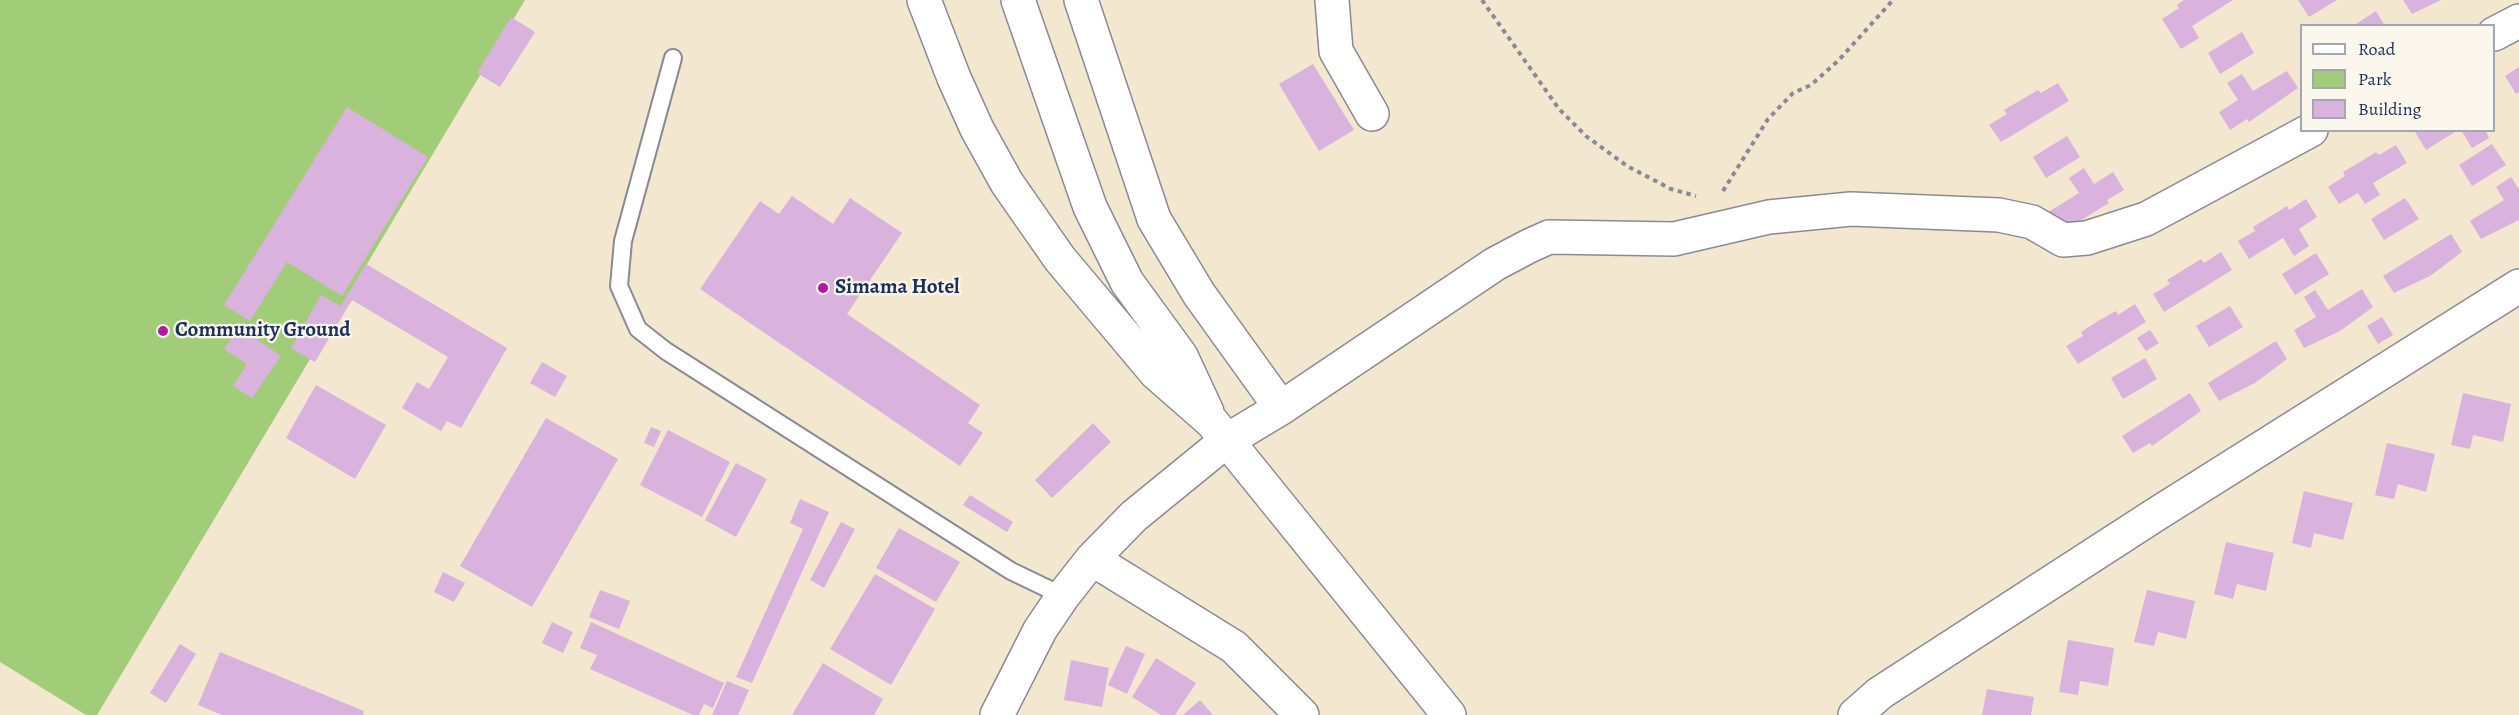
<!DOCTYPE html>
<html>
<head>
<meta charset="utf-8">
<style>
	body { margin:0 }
	#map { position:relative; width:2519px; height:715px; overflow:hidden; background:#f4e7cf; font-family:Alegreya,serif }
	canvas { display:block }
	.legend { position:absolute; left:2300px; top:24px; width:195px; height:108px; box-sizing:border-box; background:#fbf7ec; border:2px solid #a1a7b3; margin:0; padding:8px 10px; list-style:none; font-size:18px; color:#1b2f5e }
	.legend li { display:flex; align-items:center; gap:12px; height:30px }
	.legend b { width:30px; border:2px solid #a1a7b3 }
</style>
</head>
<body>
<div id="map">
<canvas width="2519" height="715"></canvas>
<ul class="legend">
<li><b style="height:8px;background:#fff"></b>Road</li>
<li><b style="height:16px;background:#a1cc78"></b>Park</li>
<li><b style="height:16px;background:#dab2de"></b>Building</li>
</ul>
</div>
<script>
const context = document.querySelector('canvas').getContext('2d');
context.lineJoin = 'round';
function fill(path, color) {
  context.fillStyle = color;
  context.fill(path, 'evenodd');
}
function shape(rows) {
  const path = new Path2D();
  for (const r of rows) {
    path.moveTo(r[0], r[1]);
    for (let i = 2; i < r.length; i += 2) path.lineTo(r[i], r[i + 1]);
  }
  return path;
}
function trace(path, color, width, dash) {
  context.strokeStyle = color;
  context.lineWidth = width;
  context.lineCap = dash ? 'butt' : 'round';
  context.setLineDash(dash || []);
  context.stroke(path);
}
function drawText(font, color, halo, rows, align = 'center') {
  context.font = font + ' Alegreya,serif';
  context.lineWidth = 4.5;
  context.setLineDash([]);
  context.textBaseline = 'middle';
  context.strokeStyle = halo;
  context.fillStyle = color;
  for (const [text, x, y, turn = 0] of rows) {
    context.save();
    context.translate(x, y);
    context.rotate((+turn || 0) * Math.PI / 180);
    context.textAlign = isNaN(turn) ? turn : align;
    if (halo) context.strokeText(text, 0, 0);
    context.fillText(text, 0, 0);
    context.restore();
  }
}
fill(shape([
	[0,0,525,0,97,715,86,715,0,662]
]), '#a1cc78');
fill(shape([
	[2184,0,2233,0,2192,26,2199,38,2181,49,2162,19,2179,8,2177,5],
	[2298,0,2337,0,2309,17],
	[2403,0,2441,0,2412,14],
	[2376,11,2385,26,2353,26],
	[511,17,535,32,500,87,477,73],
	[2242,32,2254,53,2220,74,2208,53],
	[1313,64,1354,130,1319,151,1279,84],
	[2519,67,2519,92,2516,94,2505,76],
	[2287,71,2298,88,2249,122,2247,119,2230,130,2219,112,2238,100,2227,83,2242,74,2253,91],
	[2058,83,2069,101,2001,142,1989,125,2007,114,2004,110,2038,90,2041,93],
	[347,107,428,157,342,296,287,262,250,321,224,305],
	[2418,130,2458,130,2426,150,2415,132],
	[2461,130,2485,130,2489,138,2472,148],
	[2067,136,2080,157,2046,178,2033,157],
	[2492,144,2506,165,2472,186,2459,165],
	[2396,145,2407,163,2373,183,2380,195,2365,204,2358,193,2339,204,2328,187,2345,176,2343,172,2360,162,2376,152,2379,155],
	[2084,168,2094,184,2113,172,2124,190,2107,200,2109,203,2075,224,2073,222,2056,232,2045,214,2079,193,2069,178],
	[2511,177,2519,189,2519,220,2481,239,2470,221,2504,200,2496,187],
	[792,196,833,224,850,198,902,233,847,314,980,405,968,423,983,433,960,466,700,289,760,201,779,214],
	[2405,198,2419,219,2384,240,2371,219],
	[2306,199,2317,217,2299,229,2309,246,2294,256,2283,238,2249,259,2238,241,2255,231,2253,227,2287,206,2289,210],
	[2451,234,2462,252,2430,276,2394,293,2383,276],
	[2221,252,2232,270,2164,312,2153,294,2170,284,2167,280,2201,259,2204,263],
	[2316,253,2329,274,2295,295,2282,274],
	[366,264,507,348,461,428,447,421,441,431,402,408,417,382,429,389,448,357,352,300,315,362,291,348,321,295,341,306],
	[2362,289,2373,307,2340,331,2304,348,2294,330,2316,317,2304,297,2315,290,2328,310],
	[2135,304,2146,322,2078,364,2066,346,2083,336,2081,332,2098,321,2116,311,2118,315],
	[2230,306,2243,327,2209,347,2196,326],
	[2382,317,2393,335,2378,344,2367,326],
	[239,327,281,356,252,398,233,386,247,364,224,349],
	[2150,330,2159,343,2146,351,2137,338],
	[2276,341,2287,359,2255,383,2219,401,2208,383],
	[2145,358,2157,379,2123,399,2111,378],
	[542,362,567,376,555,397,530,383],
	[316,385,386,425,355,479,286,438],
	[2190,393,2201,411,2152,446,2150,443,2133,453,2122,436],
	[2463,393,2511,404,2503,442,2473,435,2470,449,2451,445],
	[546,418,618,459,532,607,460,566],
	[1093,423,1111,442,1052,498,1035,480],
	[651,427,661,431,654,447,644,443],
	[668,430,730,462,702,517,640,485],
	[2387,443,2435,454,2426,492,2398,484,2394,499,2375,495],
	[736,463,767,479,736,537,705,520],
	[2304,491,2353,503,2343,540,2314,533,2311,548,2292,543],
	[970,495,1013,522,1007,532,963,505],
	[800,499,829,512,752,683,736,677,803,529,790,523],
	[841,522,855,529,824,588,810,580],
	[899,528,960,562,936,602,876,568],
	[2226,542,2274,553,2266,591,2237,584,2233,599,2214,594],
	[443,572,465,583,454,602,434,592],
	[875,574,935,609,891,685,830,649],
	[600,590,630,601,619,629,589,617],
	[2147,590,2195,601,2186,639,2158,632,2154,646,2134,642],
	[552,622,573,632,563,653,542,643],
	[591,622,724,683,713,708,704,704,699,715,693,715,590,669,597,655,580,648],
	[2068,640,2114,648,2108,686,2080,681,2078,695,2059,692],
	[180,644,196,654,166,703,150,693],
	[1126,646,1145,654,1127,694,1108,685],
	[220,652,364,711,363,715,222,715,198,705],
	[1156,658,1196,683,1175,715,1161,715,1132,697],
	[1071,660,1109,668,1102,707,1064,700],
	[823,663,883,699,874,715,792,715],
	[727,681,749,690,738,715,712,715],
	[1987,689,2034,697,2031,715,1982,715],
	[1200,700,1213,715,1183,715]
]), '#dab2de');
const lane = shape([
	[673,58,623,241,619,286,638,329,666,351,1011,571,1063,596]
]);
const street = shape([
	[1081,0,1154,219,1199,294,1281,408],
	[1332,0,1336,51,1372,114],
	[2494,34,2519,21],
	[1092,559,1234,647,1302,715],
	[997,715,1040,630,1063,596,1092,559,1134,516,1226,441,1281,408,1495,264,1529,246,1549,237,1674,239,1769,217,1851,209,1999,215,2032,222,2063,240,2087,238,2146,219,2311,130],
	[1855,715,1880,693,2155,515,2519,286]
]);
const highway = shape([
	[924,0,954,78,977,129,1007,183,1060,259,1156,373,1212,422,1449,715],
	[1018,0,1090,207,1127,282,1181,356,1207,412]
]);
trace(lane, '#888b96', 20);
trace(street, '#888b96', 36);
trace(highway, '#888b96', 36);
trace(shape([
	[1482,0,1559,109,1586,136,1627,166,1671,189,1696,196],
	[1723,191,1768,119,1793,93,1811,85,1838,61,1893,0]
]), '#888b96', 4, [4.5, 4.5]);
trace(lane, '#fff', 16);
trace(street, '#fff', 33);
trace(highway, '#fff', 33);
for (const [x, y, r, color] of [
	[823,288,6,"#b5179e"],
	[163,331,6,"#b5179e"]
]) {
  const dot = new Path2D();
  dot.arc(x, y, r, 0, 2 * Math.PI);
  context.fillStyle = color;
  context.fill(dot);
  trace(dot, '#fbf7ec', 2);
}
drawText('bold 21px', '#1b2f5e', '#fbf7ec', [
	["Simama Hotel",835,288],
	["Community Ground",175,331]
], 'left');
</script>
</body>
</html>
